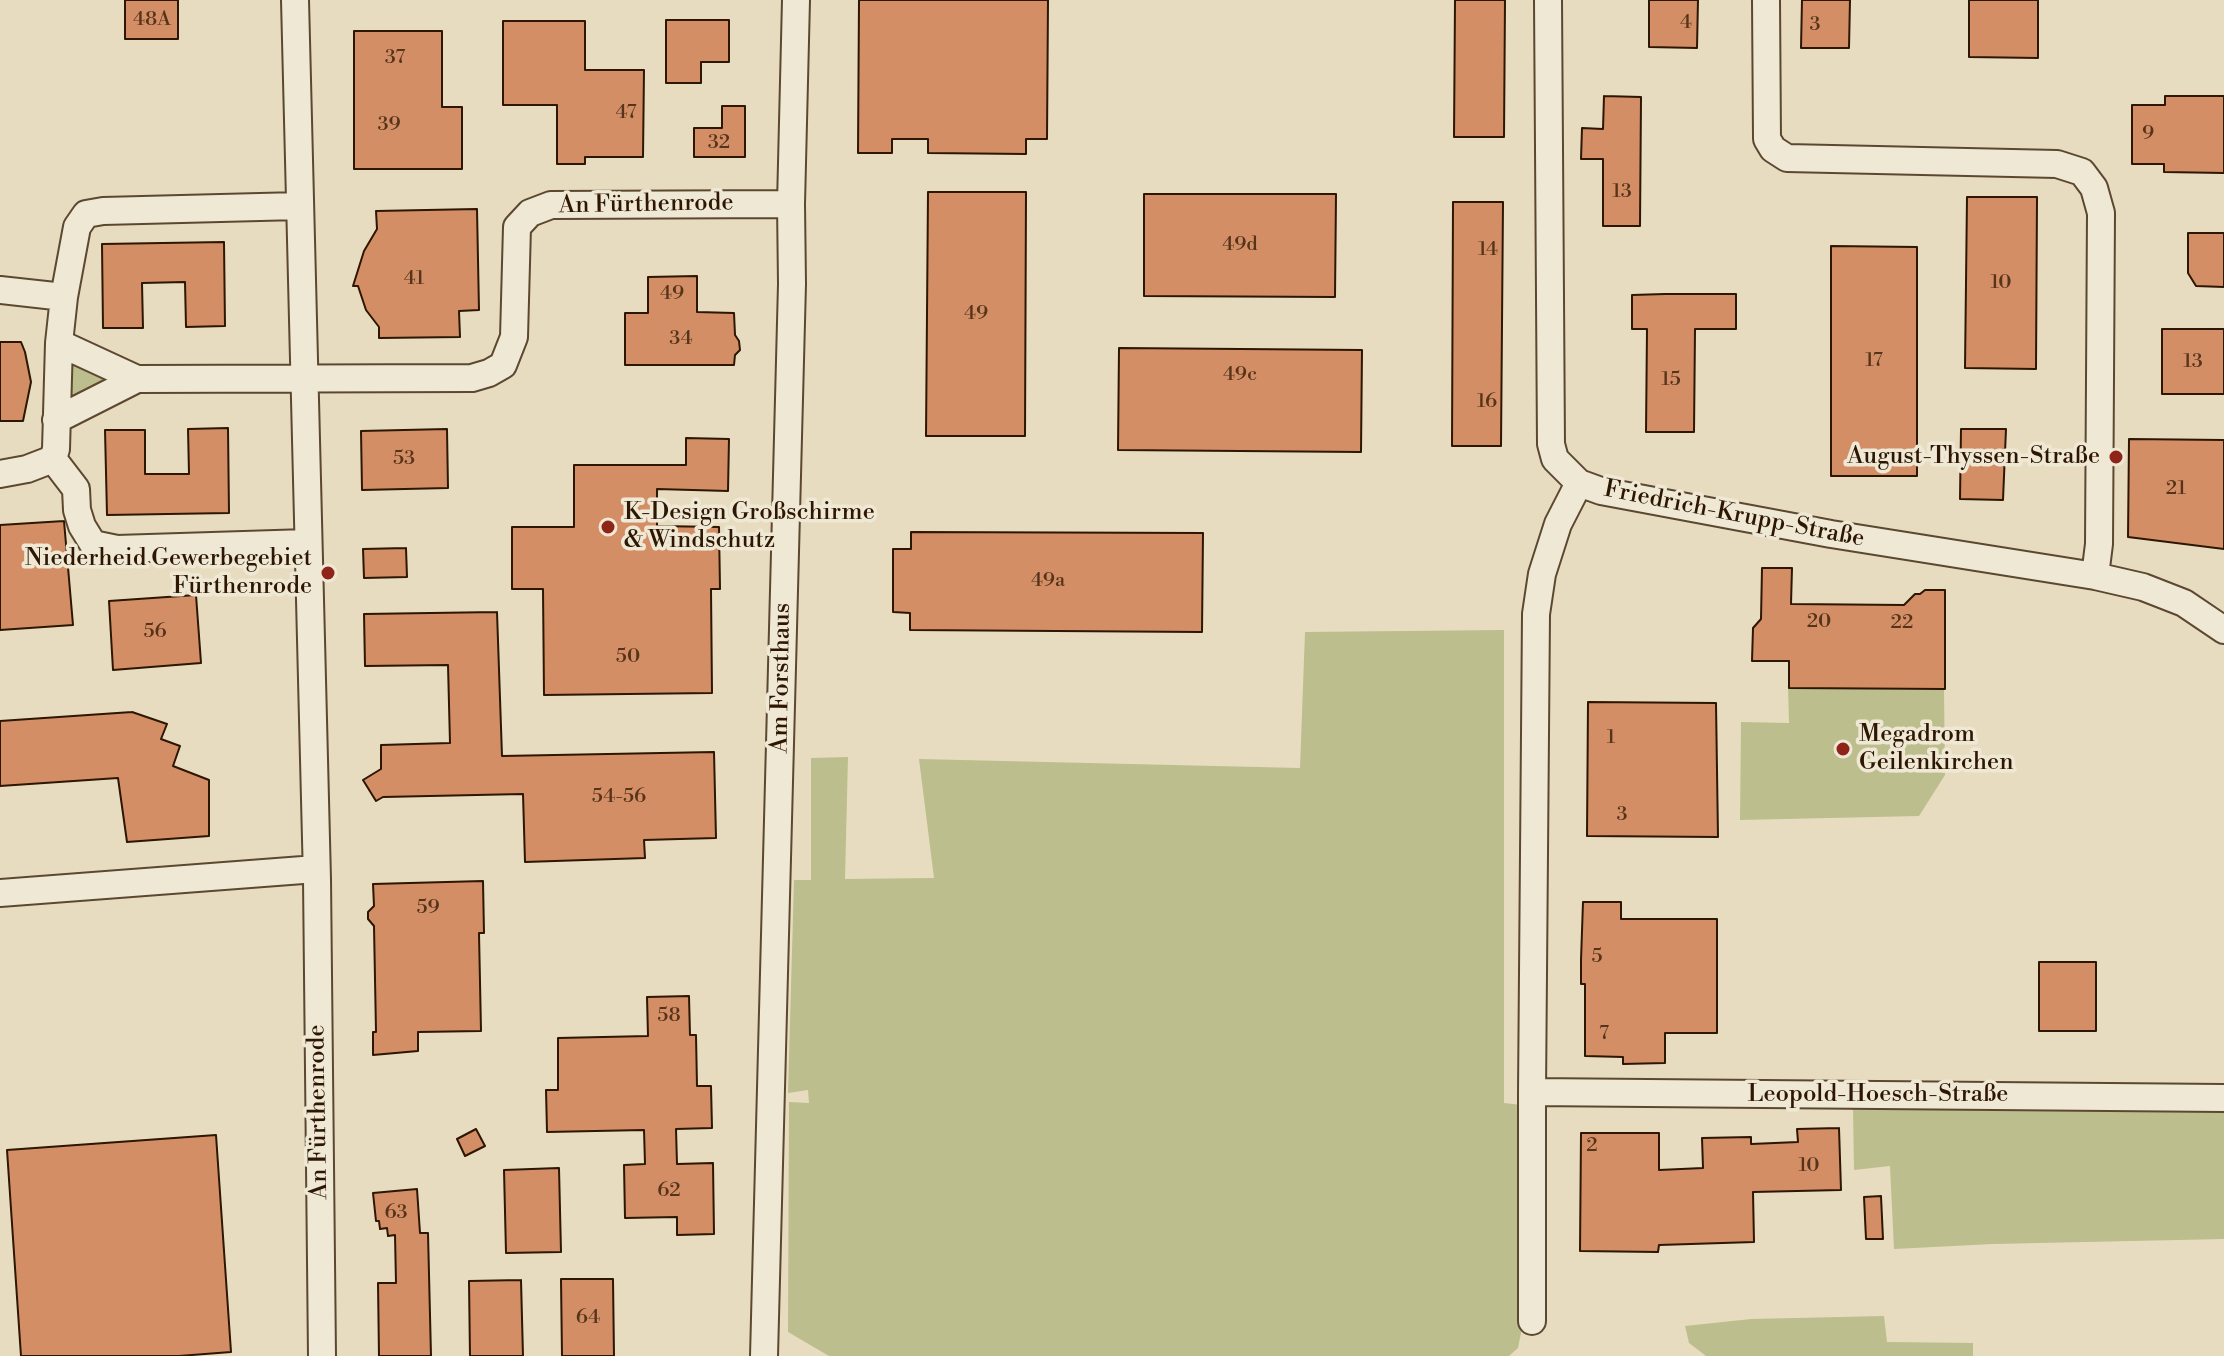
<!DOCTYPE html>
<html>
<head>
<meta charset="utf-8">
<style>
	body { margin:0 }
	canvas { display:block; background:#e7dcbf }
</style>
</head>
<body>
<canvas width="2224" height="1356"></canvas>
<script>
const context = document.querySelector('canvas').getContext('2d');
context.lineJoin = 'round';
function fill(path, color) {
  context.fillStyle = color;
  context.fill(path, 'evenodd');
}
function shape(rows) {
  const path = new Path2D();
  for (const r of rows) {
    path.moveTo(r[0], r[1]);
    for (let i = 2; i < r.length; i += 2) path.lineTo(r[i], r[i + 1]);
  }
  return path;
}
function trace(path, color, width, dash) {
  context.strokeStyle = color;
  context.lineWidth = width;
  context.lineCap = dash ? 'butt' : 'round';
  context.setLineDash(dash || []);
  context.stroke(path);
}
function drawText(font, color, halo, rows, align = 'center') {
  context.font = font + ' "Libre Bodoni",serif';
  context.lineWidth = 7;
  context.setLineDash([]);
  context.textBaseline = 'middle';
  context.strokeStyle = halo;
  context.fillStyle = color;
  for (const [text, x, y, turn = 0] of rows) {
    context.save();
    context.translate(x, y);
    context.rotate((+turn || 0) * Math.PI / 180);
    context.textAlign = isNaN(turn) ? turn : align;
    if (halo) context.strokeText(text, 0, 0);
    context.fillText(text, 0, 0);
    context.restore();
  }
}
fill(shape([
	[69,360,109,380,69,401],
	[1504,630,1504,1103,1521,1105,1522,1328,1518,1348,1509,1356,829,1356,788,1332,789,1102,809,1103,808,1090,788,1093,794,880,811,880,811,758,848,757,845,879,934,878,919,759,1300,768,1305,632],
	[1788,688,1944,690,1945,775,1919,816,1740,820,1741,722,1789,723],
	[1853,1108,2224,1112,2224,1239,1993,1244,1894,1249,1890,1166,1854,1170],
	[1884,1316,1887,1342,1973,1343,1973,1356,1706,1356,1689,1343,1685,1326,1751,1319]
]), '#bdbe8d');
const building = shape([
	[125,0,178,0,178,39,125,39,125,0],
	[859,0,1048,0,1047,139,1026,139,1026,154,928,153,928,139,892,139,892,153,858,153,859,0],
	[1455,0,1505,0,1504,137,1454,137,1455,0],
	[1649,0,1698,0,1697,48,1649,47,1649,0],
	[1802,0,1850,0,1849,48,1801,48,1802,0],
	[1969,0,2038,0,2038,58,1969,57,1969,0],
	[666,20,729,20,729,62,701,62,701,83,666,83,666,20],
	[503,21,585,21,585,70,644,70,643,157,585,157,585,164,557,164,557,105,503,105,503,21],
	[354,31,442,31,442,107,462,107,462,169,354,169,354,31],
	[1604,96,1641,97,1640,226,1603,226,1603,159,1581,159,1582,128,1603,129,1604,96],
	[2165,96,2224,96,2224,173,2164,172,2164,164,2132,164,2132,105,2165,105,2165,96],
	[722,106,745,106,745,157,694,157,694,128,722,128,722,106],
	[928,192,1026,192,1025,436,926,436,928,192],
	[1144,194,1336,194,1335,297,1144,296,1144,194],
	[1967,197,2037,197,2036,369,1965,368,1967,197],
	[1453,202,1503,202,1501,446,1452,446,1453,202],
	[477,209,479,310,459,311,460,337,379,338,379,327,366,310,358,286,353,286,364,251,377,229,376,211,477,209],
	[2188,233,2224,233,2224,287,2196,286,2188,273,2188,233],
	[224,242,225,326,186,327,185,282,142,283,143,328,103,328,102,244,224,242],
	[1831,246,1917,247,1917,476,1831,476,1831,246],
	[697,276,697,312,734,313,735,335,739,341,740,350,735,355,734,365,625,365,625,313,648,313,648,277,697,276],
	[1665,294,1736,294,1736,329,1695,329,1694,432,1646,432,1647,329,1632,329,1632,295,1665,294],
	[2162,329,2224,329,2224,394,2162,394,2162,329],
	[0,342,21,342,25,352,31,382,23,421,0,421,0,342],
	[1119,348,1362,350,1361,452,1118,450,1119,348],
	[228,428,229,513,107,515,105,430,145,430,145,474,189,474,188,429,228,428],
	[447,429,448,488,362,490,361,431,447,429],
	[1961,429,2006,429,2003,500,1960,499,1961,429],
	[686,438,729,439,728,491,657,489,657,526,719,527,720,589,711,589,712,693,544,695,543,589,512,589,512,527,574,527,574,465,686,465,686,438],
	[2129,439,2224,440,2224,549,2128,537,2129,439],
	[64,521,73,625,0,630,0,525,64,521],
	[911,532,1203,533,1202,632,910,630,910,613,893,612,893,549,911,549,911,532],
	[406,548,407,577,364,578,363,549,406,548],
	[1762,568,1792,568,1791,604,1904,605,1915,594,1920,594,1925,590,1945,590,1945,689,1789,688,1789,661,1752,661,1753,628,1761,619,1762,568],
	[196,595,201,663,113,670,109,601,196,595],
	[497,612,502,756,714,752,716,838,644,840,645,858,525,862,523,794,383,797,376,801,363,780,381,769,381,745,450,743,448,665,365,666,364,614,497,612],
	[1588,702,1716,703,1718,837,1587,836,1588,702],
	[132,712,167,724,161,739,180,746,173,766,209,780,209,836,127,842,118,778,0,786,0,721,132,712],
	[483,881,484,933,479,933,481,1031,418,1032,418,1051,373,1055,373,1032,376,1032,374,926,368,919,368,912,374,906,373,884,483,881],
	[1583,902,1621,902,1621,919,1717,919,1717,1033,1665,1033,1665,1063,1623,1064,1623,1057,1585,1056,1585,984,1581,984,1581,960,1583,902],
	[2039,962,2096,962,2096,1031,2039,1031,2039,962],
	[689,996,690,1035,696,1035,697,1086,711,1086,712,1128,676,1129,677,1164,713,1163,714,1234,677,1235,677,1217,625,1218,624,1165,645,1164,644,1130,547,1132,546,1090,558,1090,558,1038,648,1036,647,997,689,996],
	[1839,1128,1841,1190,1753,1192,1754,1242,1659,1245,1658,1252,1580,1251,1581,1133,1659,1133,1659,1170,1703,1168,1702,1138,1751,1137,1751,1144,1798,1142,1797,1129,1839,1128],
	[476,1129,485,1146,465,1156,457,1139,476,1129],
	[216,1135,231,1352,179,1356,21,1356,7,1150,216,1135],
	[559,1168,561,1252,506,1253,504,1170,559,1168],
	[417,1189,420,1233,428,1233,431,1356,379,1356,378,1283,396,1283,395,1235,388,1236,387,1228,380,1229,379,1221,376,1221,373,1193,417,1189],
	[1881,1196,1883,1239,1866,1239,1864,1197,1881,1196],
	[561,1279,613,1279,614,1356,562,1356,561,1279],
	[521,1280,523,1356,470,1356,469,1281,521,1280]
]);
fill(building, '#d38e65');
trace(building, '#2d1602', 2);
const street = shape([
	[295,0,317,879,322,1356],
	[1548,0,1551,444,1555,459,1579,483,1601,491,1831,534,2095,576,2143,587,2184,603,2224,630],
	[1766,0,1767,139,1773,149,1787,158,2057,164,2082,172,2094,188,2101,213,2099,544,2095,576],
	[299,206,103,211,86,214,77,227,64,297,59,343,56,449,53,459,76,489,77,510,82,526,93,544,117,549,307,543],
	[0,290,64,297],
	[59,343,137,379],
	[56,420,137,379,472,378,489,373,503,365,514,337,517,227,530,213,551,205,791,204],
	[0,474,27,469,53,459],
	[1579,483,1558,524,1542,574,1536,614,1532,1092,2224,1098],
	[0,893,316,869],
	[1532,1321,1532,1092],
	[764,1356,792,284,791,204,796,0]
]);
trace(street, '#5c4831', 30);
trace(street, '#efe8d5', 26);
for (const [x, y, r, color] of [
	[2116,457,8,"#8f2418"],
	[608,527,8,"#8f2418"],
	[328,573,8,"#8f2418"],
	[1843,749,8,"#8f2418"]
]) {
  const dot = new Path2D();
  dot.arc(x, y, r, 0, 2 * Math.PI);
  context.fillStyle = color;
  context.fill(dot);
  trace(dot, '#efe8d5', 3);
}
drawText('20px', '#56341b', null, [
	["48A",152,20],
	["4",1686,23],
	["3",1815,25],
	["37",395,58],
	["47",626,113],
	["39",389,125],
	["9",2148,134],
	["32",719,143],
	["13",1622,192],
	["49d",1240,245],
	["14",1488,250],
	["41",414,279],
	["10",2001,283],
	["49",672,294],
	["49",976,314],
	["34",681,339],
	["17",1874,361],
	["13",2193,362],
	["49c",1240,375],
	["15",1671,380],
	["16",1487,402],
	["53",404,459],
	["21",2176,489],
	["49a",1048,581],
	["20",1819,622],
	["22",1902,623],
	["56",155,632],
	["50",628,657],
	["1",1611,738],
	["54-56",619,797],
	["3",1622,815],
	["59",428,908],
	["5",1597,957],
	["58",669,1016],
	["7",1604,1034],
	["2",1592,1146],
	["10",1809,1166],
	["62",669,1191],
	["63",396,1213],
	["64",588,1318]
]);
drawText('24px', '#2d1602', '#efe8d5', [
	["An Fürthenrode",646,205,-1],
	["Friedrich-Krupp-Straße",1734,515,11],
	["Am Forsthaus",782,678,-89],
	["Leopold-Hoesch-Straße",1878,1095],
	["An Fürthenrode",319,1112,-91]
]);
drawText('24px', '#2d1602', '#efe8d5', [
	["August-Thyssen-Straße",2100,457],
	["K-Design Großschirme",624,513,"left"],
	["& Windschutz",624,541,"left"],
	["Niederheid Gewerbegebiet",312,559],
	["Fürthenrode",312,587],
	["Megadrom",1859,735,"left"],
	["Geilenkirchen",1859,763,"left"]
], 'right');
</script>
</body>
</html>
